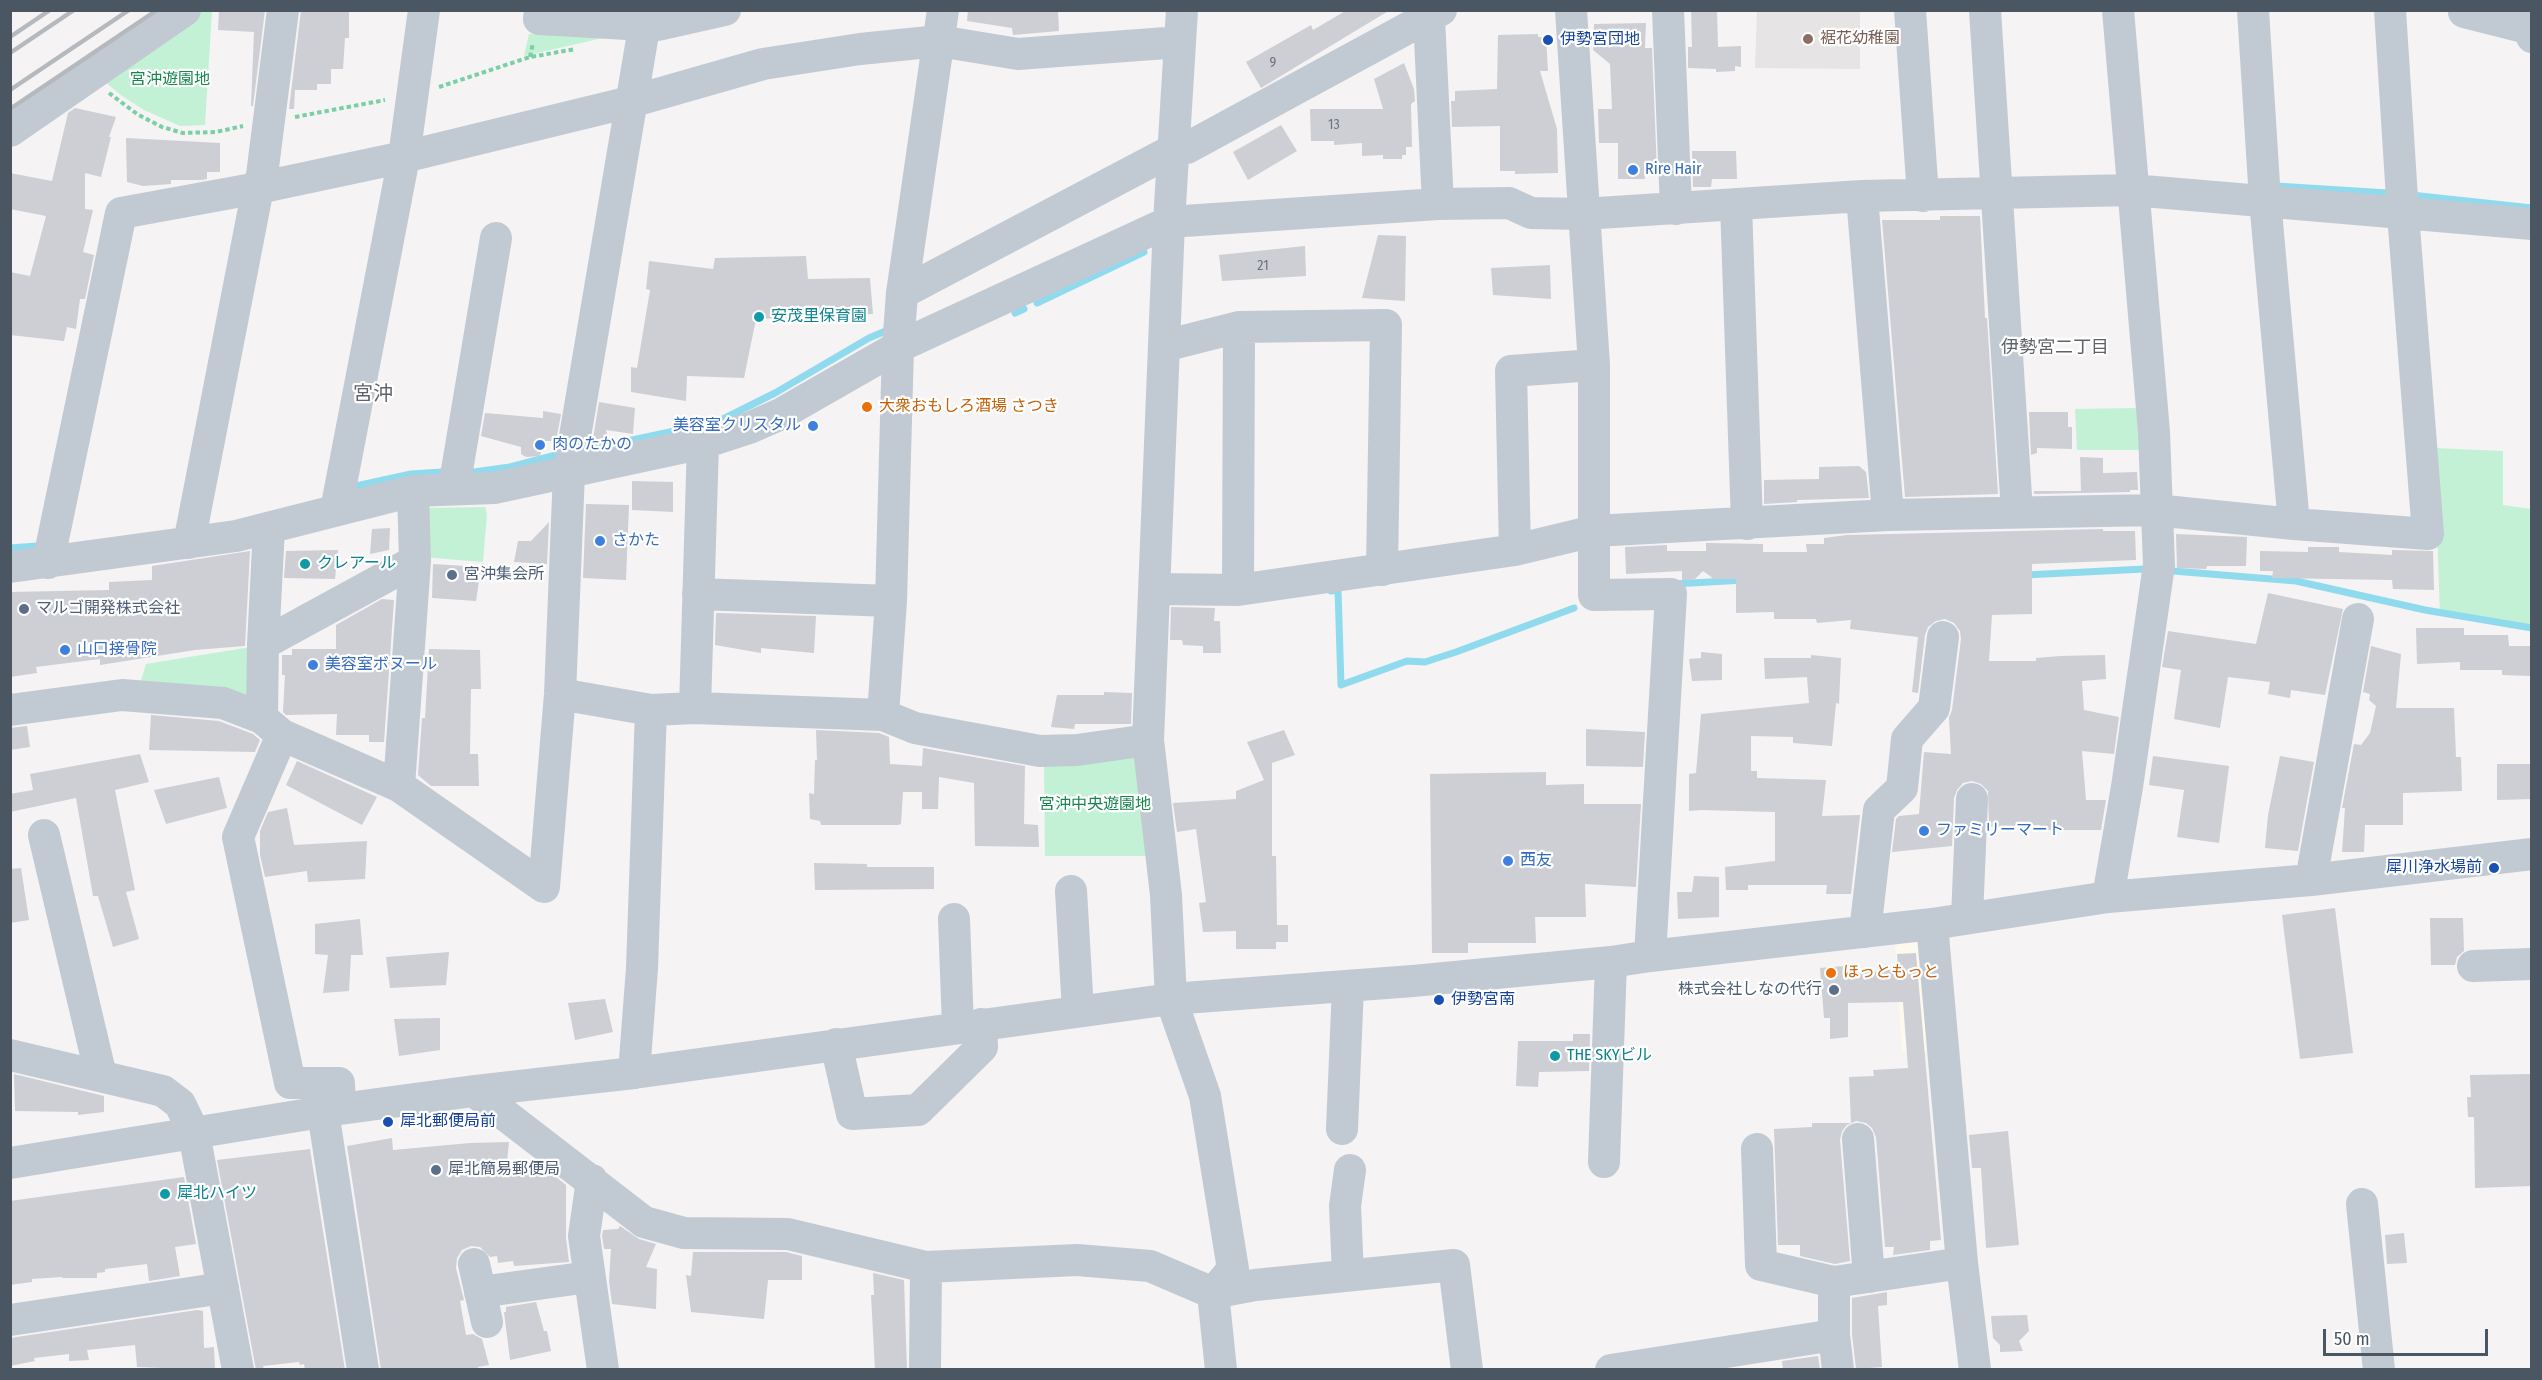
<!DOCTYPE html>
<html>
<head>
<meta charset="utf-8">
<style>
	body { margin:0 }
	#map { position:relative; width:2542px; height:1380px; overflow:hidden; background:#f5f3f3; font-family:"Fira Sans Condensed",sans-serif }
	canvas { display:block }
	.frame { position:absolute; inset:0; border:12px solid #4a5661; pointer-events:none }
	.scale { position:absolute; left:2323px; top:1329px; width:165px; height:27px; box-sizing:border-box; border:3px solid #4a5661; border-top:0; padding-left:8px; font-size:18px; line-height:21px; white-space:nowrap; color:#4a5661; -webkit-text-stroke:4px #fff; paint-order:stroke }
</style>
</head>
<body>
<div id="map">
<canvas width="2542" height="1380"></canvas>
<div class="frame"></div>
<div class="scale">50 m</div>
</div>
<script>
const context = document.querySelector('canvas').getContext('2d');
context.lineJoin = 'round';
function fill(path, color) {
  context.fillStyle = color;
  context.fill(path, 'evenodd');
}
function shape(rows) {
  const path = new Path2D();
  for (const r of rows) {
    path.moveTo(r[0], r[1]);
    for (let i = 2; i < r.length; i += 2) path.lineTo(r[i], r[i + 1]);
  }
  return path;
}
function trace(path, color, width, dash) {
  context.strokeStyle = color;
  context.lineWidth = width;
  context.lineCap = dash ? 'butt' : 'round';
  context.setLineDash(dash || []);
  context.stroke(path);
}
function drawText(font, color, halo, rows, align = 'center') {
  context.font = font + ' "Fira Sans Condensed","Noto Sans JP",sans-serif';
  context.lineWidth = 4.5;
  context.setLineDash([]);
  context.textBaseline = 'middle';
  context.strokeStyle = halo;
  context.fillStyle = color;
  for (const [text, x, y, turn = 0] of rows) {
    context.save();
    context.translate(x, y);
    context.rotate((+turn || 0) * Math.PI / 180);
    context.textAlign = isNaN(turn) ? turn : align;
    if (halo) context.strokeText(text, 0, 0);
    context.fillText(text, 0, 0);
    context.restore();
  }
}
fill(shape([
	[1895,942,1920,942,1929,1052,1902,1051]
]), '#fdf9ef');
fill(shape([
	[1757,11,1860,11,1860,69,1755,68]
]), '#e6e4e5');
fill(shape([
	[203,11,212,11,205,125,180,126,144,110,122,96,103,80],
	[529,34,607,37,524,56],
	[2138,408,2140,450,2077,450,2075,409],
	[2434,448,2503,451,2503,505,2531,509,2531,629,2440,615],
	[485,507,487,514,483,562,423,557,424,508],
	[257,646,255,697,140,684,146,664],
	[1139,750,1151,856,1045,856,1044,760]
]), '#c3f1d5');
trace(shape([
	[2276,186,2388,193],
	[2411,195,2532,208],
	[1037,303,1144,252],
	[1015,313,1024,309],
	[585,450,717,422,775,393,869,338,888,330],
	[474,472,510,467,556,455],
	[356,486,411,474,442,472],
	[10,548,37,546],
	[2173,571,2296,581,2425,610,2532,628],
	[2025,575,2145,569],
	[1674,584,1744,580],
	[1331,591,1338,590,1341,685,1407,661,1425,662,1456,652,1574,608]
]), '#90daee', 7);
fill(shape([
	[219,10,265,10,253,106,251,106,254,32,218,30],
	[301,10,349,10,349,38,345,38,343,69,331,69,331,84,317,84,317,90,295,90,294,109,289,109],
	[968,10,1058,10,1059,31,1013,35,1012,28,967,21],
	[1347,10,1390,10,1261,88,1246,62,1311,25,1313,30],
	[1691,10,1717,10,1718,47,1741,46,1741,67,1735,66,1735,71,1716,72,1716,69,1688,68,1688,47,1692,47],
	[1646,23,1645,48,1652,48,1657,172,1644,172,1645,179,1618,179,1618,143,1599,143,1598,109,1612,109,1610,64,1593,50,1594,24],
	[1538,34,1538,37,1546,37,1548,71,1540,71,1557,129,1558,173,1515,174,1515,171,1500,171,1500,126,1452,127,1451,101,1455,101,1455,91,1497,89,1498,35],
	[1404,63,1414,89,1415,101,1411,104,1412,147,1406,147,1406,155,1402,155,1402,159,1383,159,1383,155,1362,156,1362,143,1334,145,1334,141,1311,141,1310,109,1383,109,1374,79],
	[75,108,116,117,109,137,111,137,101,177,85,173,85,209,93,210,83,252,94,255,85,299,80,299,76,329,67,327,64,341,10,335,10,272,30,276,46,216,10,209,10,173,52,181,68,113],
	[1281,125,1297,151,1248,180,1233,152],
	[126,138,220,143,220,172,207,172,207,179,201,180,171,180,171,184,143,186,127,182],
	[1692,151,1736,151,1737,179,1712,179,1711,187,1693,187],
	[1940,216,1980,216,1985,318,1987,318,1998,494,1905,497,1882,220,1940,220],
	[1378,235,1406,236,1405,301,1362,298],
	[1305,246,1306,276,1222,281,1219,255],
	[806,256,808,279,870,278,873,314,756,319,744,378,687,376,686,401,631,392,631,367,637,368,650,290,646,289,649,261,713,269,715,258],
	[1550,265,1551,299,1493,295,1491,268],
	[599,402,635,408,633,434,606,430,610,445,592,445],
	[543,411,561,414,556,441,544,441,540,456,526,457,521,454,521,447,481,436,485,413,543,418],
	[2029,412,2068,412,2068,427,2072,427,2072,449,2037,448,2037,453,2031,455],
	[2080,457,2103,458,2103,473,2137,472,2138,490,2130,490,2130,492,2034,494,2034,491,2081,491],
	[1859,466,1866,472,1869,498,1797,500,1797,502,1764,504,1764,480,1819,479,1819,467],
	[632,481,673,482,673,512,632,510],
	[586,504,629,505,626,580,583,578],
	[549,522,547,564,514,562,518,541,531,541],
	[390,528,389,550,370,554,372,529],
	[2103,529,2103,531,2135,531,2136,560,2032,564,2032,614,1992,615,1989,661,2036,661,2036,658,2060,656,2105,655,2106,679,2082,681,2084,710,2119,717,2114,754,2082,751,2086,800,2106,800,2101,830,2040,830,2040,825,1989,827,1988,791,1981,784,1972,781,1963,783,1957,790,1954,798,1952,846,1892,852,1896,819,1899,816,1919,814,1924,752,1951,754,1949,718,1952,710,1961,639,1960,631,1954,623,1945,619,1936,621,1928,627,1925,635,1918,693,1912,692,1918,637,1850,629,1851,620,1817,623,1816,619,1774,619,1774,612,1736,613,1736,579,1714,579,1703,571,1694,580,1682,580,1682,571,1626,574,1625,547,1667,545,1667,551,1706,551,1706,543,1763,544,1763,552,1807,552,1806,544,1824,544,1824,538,1847,535],
	[2176,534,2247,537,2246,566,2207,566,2206,569,2177,568],
	[2308,547,2339,547,2339,552,2392,555,2392,550,2433,551,2434,590,2393,589,2392,580,2272,578,2273,571,2260,571,2260,551,2308,552],
	[338,550,335,579,284,578,286,551],
	[250,551,245,646,195,650,100,665,100,659,36,667,37,673,10,677,10,592,109,590,109,582,152,580,152,566],
	[433,564,481,567,476,601,432,598],
	[2268,593,2343,609,2325,695,2291,690,2290,698,2268,694,2270,682,2228,677,2220,728,2174,719,2181,670,2162,667,2168,631,2256,644],
	[382,599,394,600,384,742,369,742,369,735,336,735,337,714,286,715,283,712,285,675,282,675,282,655,292,655,292,649,336,649,336,625],
	[1171,607,1215,608,1214,621,1220,621,1221,653,1203,653,1203,646,1183,645,1182,640,1170,640],
	[716,613,816,616,814,653,761,648,761,653,715,645],
	[2416,628,2464,628,2464,635,2508,635,2509,646,2532,646,2532,676,2502,675,2502,670,2460,670,2460,662,2417,664],
	[2371,646,2401,654,2396,708,2454,708,2456,757,2461,757,2462,791,2403,793,2403,825,2365,825,2364,852,2342,852,2345,808,2342,808,2354,744,2361,745,2370,733,2376,706,2369,700,2370,694,2363,692],
	[429,649,480,650,481,689,471,689,470,754,478,754,479,786,431,786,418,775,422,718,425,718],
	[1701,652,1722,654,1722,680,1692,681,1689,659,1701,658],
	[1811,655,1841,658,1839,704,1836,703,1832,746,1793,743,1793,737,1751,736,1751,771,1757,771,1757,778,1826,780,1822,816,1860,815,1851,894,1826,894,1827,885,1748,885,1748,890,1726,890,1725,867,1775,861,1775,812,1701,810,1689,811,1689,774,1696,773,1701,714,1809,703,1807,677,1765,679,1764,658,1811,658],
	[1104,692,1132,693,1131,724,1075,724,1074,729,1051,727,1057,695,1104,695],
	[151,715,219,721,253,734,260,740,255,752,149,750],
	[27,726,30,747,10,750,10,728],
	[1586,729,1645,732,1643,767,1586,766],
	[816,730,879,733,889,737,890,764,922,766,923,748,1025,766,1024,824,1038,825,1039,847,975,846,974,783,939,777,938,809,922,809,922,792,903,792,901,824,898,825,821,825,820,821,810,819,809,793,814,794,815,760,817,760],
	[1284,730,1295,755,1272,763,1272,856,1276,856,1277,925,1288,925,1288,942,1276,942,1276,949,1236,949,1236,931,1203,932,1199,903,1206,902,1196,829,1177,832,1173,803,1236,799,1236,791,1264,780,1247,742],
	[140,754,149,782,115,790,135,890,126,892,139,939,113,947,98,896,93,896,76,798,10,812,10,794,33,790,30,774],
	[2153,756,2229,766,2219,843,2177,837,2184,790,2149,785],
	[2280,756,2314,762,2298,851,2265,848,2268,815],
	[297,761,377,797,362,825,286,785],
	[2497,764,2532,764,2532,799,2497,800],
	[1546,772,1546,785,1584,784,1584,804,1641,804,1636,887,1585,884,1586,917,1535,917,1536,943,1468,943,1468,953,1432,953,1430,774],
	[219,777,227,808,166,824,154,790],
	[287,808,294,845,367,841,365,879,308,882,307,871,265,877,260,855,260,831,268,812],
	[814,863,867,864,867,867,934,867,934,889,815,890],
	[21,868,29,920,10,923,10,869],
	[1694,876,1719,877,1719,917,1678,919,1677,892,1692,892],
	[2335,908,2353,1053,2300,1059,2282,915],
	[2430,918,2463,918,2464,951,2457,957,2455,965,2431,965],
	[360,919,363,955,351,955,349,991,323,993,328,955,315,954,315,924],
	[449,952,446,985,390,988,386,957],
	[1916,953,1941,1240,1930,1241,1930,1250,1893,1255,1894,1247,1885,1247,1876,1137,1872,1128,1866,1123,1856,1121,1847,1125,1842,1131,1840,1140,1850,1261,1835,1264,1800,1256,1800,1245,1778,1245,1774,1129,1812,1127,1812,1123,1851,1123,1849,1077,1874,1076,1873,1070,1908,1068,1903,1002,1848,1003,1848,1037,1830,1039,1830,1018,1824,1018,1820,968,1846,966,1846,974,1898,969,1897,954],
	[605,999,613,1032,575,1040,568,1003],
	[440,1018,440,1050,399,1056,394,1019],
	[1573,1034,1590,1034,1589,1071,1539,1072,1538,1087,1516,1086,1518,1041,1573,1041],
	[14,1074,104,1096,104,1112,78,1115,78,1112,15,1111],
	[2532,1074,2532,1186,2475,1188,2474,1117,2468,1117,2467,1097,2471,1097,2470,1075],
	[2008,1131,2019,1245,1986,1248,1981,1168,1972,1168,1969,1135],
	[392,1138,393,1150,470,1143,509,1142,506,1171,547,1171,547,1175,556,1177,566,1185,566,1238,569,1262,514,1266,513,1261,498,1263,497,1256,490,1257,480,1247,471,1246,462,1250,457,1258,456,1268,464,1300,460,1301,466,1335,473,1334,482,1339,489,1365,478,1367,479,1370,381,1370,347,1146],
	[310,1149,345,1370,305,1370,304,1364,300,1365,299,1362,263,1366,264,1370,256,1370,217,1160],
	[184,1177,196,1244,175,1247,180,1276,149,1281,147,1264,105,1269,105,1272,97,1273,97,1278,62,1278,62,1277,32,1279,32,1282,10,1285,10,1201],
	[620,1226,639,1239,656,1244,646,1267,657,1269,656,1309,612,1304,609,1281,611,1249,604,1249,602,1236,603,1230,618,1229],
	[2404,1233,2407,1263,2387,1264,2385,1235],
	[693,1252,786,1252,802,1256,802,1280,768,1280,764,1319,691,1312,686,1275,691,1276],
	[873,1273,904,1280,907,1370,875,1370,871,1295,874,1295],
	[1887,1292,1887,1305,1878,1306,1882,1367,1856,1369,1852,1334,1852,1298],
	[536,1302,544,1331,547,1331,551,1351,510,1360,504,1312,506,1312,506,1307],
	[197,1310,203,1311,204,1348,214,1347,215,1370,137,1367,135,1345,87,1350,89,1360,69,1361,69,1354,34,1358,35,1361,10,1366,10,1338],
	[2027,1315,2029,1331,2019,1341,2023,1351,2000,1352,2000,1345,1993,1338,1991,1316],
	[1818,1356,1820,1370,1783,1370,1782,1361]
]), '#cdcfd5');
trace(shape([
	[530,57,533,43],
	[439,87,530,57,576,49],
	[109,93,137,114,162,127,183,133,216,132,243,126],
	[295,117,385,100]
]), '#7ad0a6', 4, [4.5, 3]);
trace(shape([
	[540,10,539,19,645,25,658,25,725,10],
	[1182,10,1169,222,1148,740,1166,895,1171,999,1205,1096,1233,1269,1213,1293,1221,1370],
	[1571,10,1594,365,1594,595,1671,594,1650,956],
	[1668,10,1676,209],
	[1910,10,1923,196],
	[1985,10,2017,512],
	[2253,10,2265,200,2294,524],
	[2464,10,2464,12,2531,29,2532,37],
	[1429,18,1438,204],
	[10,131,185,10],
	[1862,196,1888,515],
	[1736,204,1747,524],
	[902,293,1173,150,1187,148,1441,10],
	[1164,346,1239,327,1386,325,1382,570],
	[454,488,496,238],
	[336,510,404,157,424,10],
	[189,543,258,188,262,175,283,10],
	[1515,550,1511,371,1594,365],
	[48,563,121,213,258,188,404,157,630,102,763,64,860,49,939,41,1018,54,1180,42],
	[10,567,236,536,413,491,494,488,703,443,749,428,781,414,898,347,1169,222,1438,204,1509,203,1531,213,1583,214,1862,196,2132,190,2532,224],
	[1155,589,1238,590,1515,550,1594,531,1888,515,2155,510,2294,524,2428,534,2403,214,2390,10],
	[1238,590,1239,327],
	[698,594,891,601],
	[263,644,415,561],
	[560,694,651,710,695,708,883,715,915,728,1040,751,1077,750,1148,740],
	[695,708,703,443],
	[10,710,122,695,223,703,262,718,282,735,399,786,544,887,560,694,569,472,647,10],
	[883,715,891,601,898,347,902,293,943,10],
	[262,718,263,644,269,528],
	[282,735,238,837,290,1083,339,1083,340,1109],
	[399,786,415,561,413,491],
	[44,835,101,1076],
	[2311,880,2358,619],
	[1071,891,1078,1011],
	[2108,897,2127,787,2159,565,2154,432,2118,10],
	[1967,917,1972,799],
	[954,919,958,1027],
	[1932,924,1962,1263,1975,1370],
	[1865,932,1879,810,1902,788,1907,739,1934,708,1943,637],
	[2473,966,2532,964],
	[836,1044,852,1114,918,1110,982,1047,981,1024],
	[10,1055,163,1091,180,1104,194,1133,238,1370],
	[634,1073,642,968,651,710],
	[474,1091,644,1222,684,1233,788,1234,926,1267,1077,1260,1150,1266,1213,1293,1255,1285,1454,1265,1467,1370],
	[323,1112,363,1370],
	[1342,1129,1348,986],
	[1858,1139,1869,1277],
	[1757,1149,1761,1265,1834,1282],
	[1604,1162,1611,962],
	[10,1163,340,1109,474,1091,634,1073,1171,999,1413,981,1611,962,1650,956,1932,924,2108,897,2311,880,2532,854],
	[592,1180,584,1236,603,1370],
	[2362,1204,2379,1370],
	[474,1264,487,1322],
	[1348,1275,1345,1206,1350,1170],
	[480,1292,589,1277],
	[10,1320,223,1288],
	[925,1370,926,1267],
	[1611,1370,1834,1335],
	[1838,1370,1834,1335,1834,1282,1962,1263]
]), '#c1cad2', 32);
trace(shape([
	[10,37,50,10],
	[10,53,74,10],
	[10,90,129,10],
	[10,109,157,10]
]), '#b5b8bd', 4.5);
for (const [x, y, r, color] of [
	[1808,39,6,"#8d6e63"],
	[1548,40,6,"#1a4fb4"],
	[1633,170,6,"#3f7fe0"],
	[759,317,6,"#0f9aa8"],
	[867,407,6,"#e8710a"],
	[813,426,6,"#3f7fe0"],
	[540,445,6,"#3f7fe0"],
	[600,541,6,"#3f7fe0"],
	[305,564,6,"#0f9aa8"],
	[452,575,6,"#5c6f8a"],
	[24,609,6,"#5c6f8a"],
	[65,650,6,"#3f7fe0"],
	[313,665,6,"#3f7fe0"],
	[1924,831,6,"#3f7fe0"],
	[1508,861,6,"#3f7fe0"],
	[2494,868,6,"#1a4fb4"],
	[1831,973,6,"#e8710a"],
	[1834,990,6,"#5c6f8a"],
	[1439,1000,6,"#1a4fb4"],
	[1555,1056,6,"#0f9aa8"],
	[388,1122,6,"#1a4fb4"],
	[436,1170,6,"#5c6f8a"],
	[165,1194,6,"#0f9aa8"]
]) {
  const dot = new Path2D();
  dot.arc(x, y, r, 0, 2 * Math.PI);
  context.fillStyle = color;
  context.fill(dot);
  trace(dot, '#fff', 2);
}
drawText('14px', '#6b747e', null, [
	["9",1273,63],
	["13",1334,125],
	["21",1263,266]
]);
drawText('16px', '#785e54', '#fff', [
	["裾花幼稚園",1820,39]
], 'left');
drawText('16px', '#164399', '#fff', [
	["伊勢宮団地",1560,40],
	["犀川浄水場前",2482,868,"right"],
	["伊勢宮南",1451,1000],
	["犀北郵便局前",400,1122]
], 'left');
drawText('16px', '#17864f', '#fff', [
	["宮沖遊園地",170,80],
	["宮沖中央遊園地",1095,805]
]);
drawText('16px', '#366cbe', '#fff', [
	["Rire Hair",1645,170],
	["美容室クリスタル",801,426,"right"],
	["肉のたかの",552,445],
	["さかた",612,541],
	["山口接骨院",77,650],
	["美容室ボヌール",325,665],
	["ファミリーマート",1936,831],
	["西友",1520,861]
], 'left');
drawText('16px', '#0d838f', '#fff', [
	["安茂里保育園",771,317],
	["クレアール",317,564],
	["THE SKYビル",1567,1056],
	["犀北ハイツ",177,1194]
], 'left');
drawText('16px', '#c56008', '#fff', [
	["大衆おもしろ酒場 さつき",879,407],
	["ほっともっと",1843,973]
], 'left');
drawText('16px', '#4e5e75', '#fff', [
	["宮沖集会所",464,575],
	["マルゴ開発株式会社",36,609],
	["株式会社しなの代行",1822,990,"right"],
	["犀北簡易郵便局",448,1170]
], 'left');
drawText('18px', '#5f6368', '#fff', [
	["伊勢宮二丁目",2055,348]
]);
drawText('20px', '#5f6368', '#fff', [
	["宮沖",373,394]
]);
</script>
</body>
</html>
